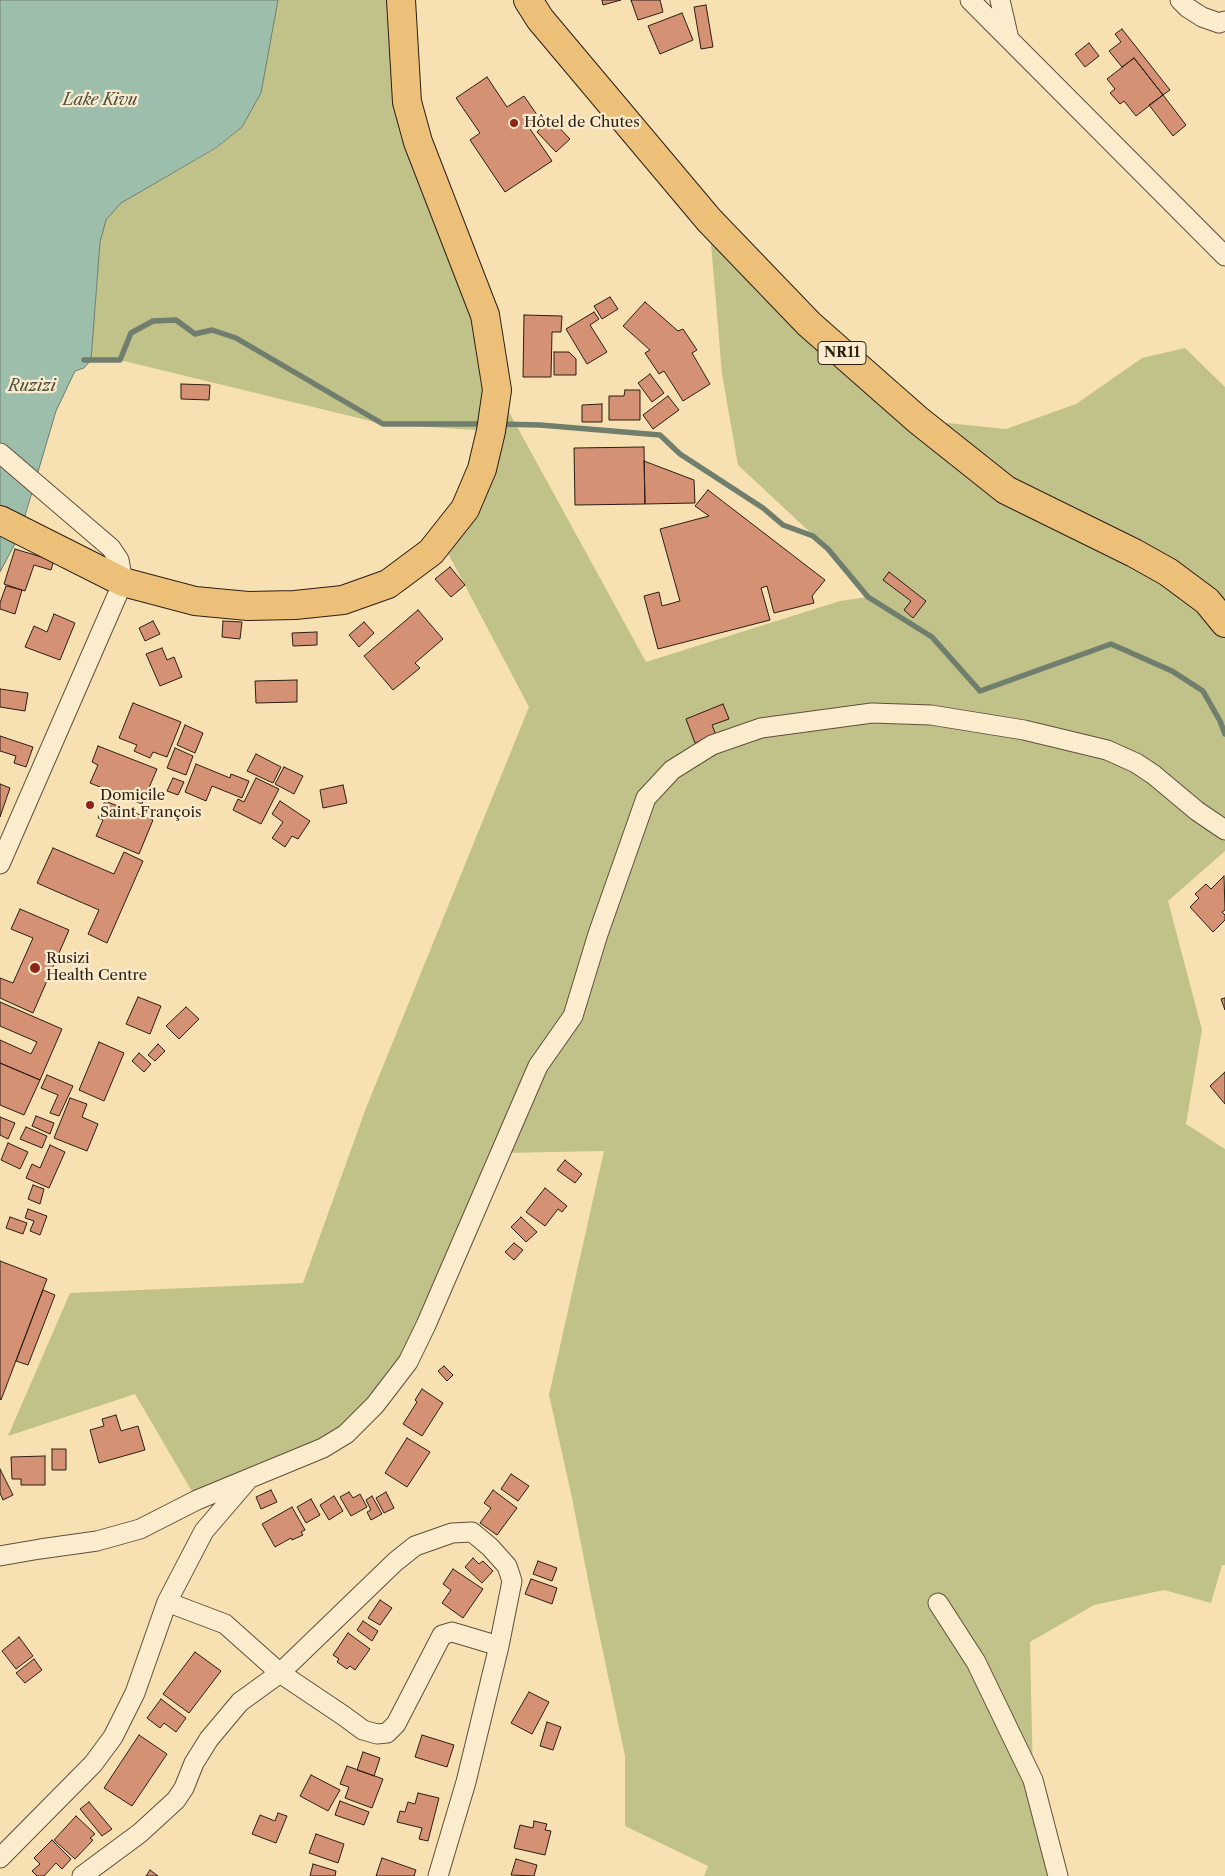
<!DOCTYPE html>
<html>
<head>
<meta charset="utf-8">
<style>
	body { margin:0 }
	canvas { display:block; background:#f7e1b2 }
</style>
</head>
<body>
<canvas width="1225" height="1876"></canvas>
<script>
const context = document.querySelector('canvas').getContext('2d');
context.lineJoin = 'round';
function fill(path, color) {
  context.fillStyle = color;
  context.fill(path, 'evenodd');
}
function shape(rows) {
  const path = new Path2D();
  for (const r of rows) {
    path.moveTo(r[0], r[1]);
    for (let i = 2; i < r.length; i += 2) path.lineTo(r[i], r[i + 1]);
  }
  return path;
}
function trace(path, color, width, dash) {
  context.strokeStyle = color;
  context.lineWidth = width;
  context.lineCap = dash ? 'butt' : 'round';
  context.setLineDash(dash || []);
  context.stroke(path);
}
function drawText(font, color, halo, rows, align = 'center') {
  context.font = font + ' "Libre Caslon Text",serif';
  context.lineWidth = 4.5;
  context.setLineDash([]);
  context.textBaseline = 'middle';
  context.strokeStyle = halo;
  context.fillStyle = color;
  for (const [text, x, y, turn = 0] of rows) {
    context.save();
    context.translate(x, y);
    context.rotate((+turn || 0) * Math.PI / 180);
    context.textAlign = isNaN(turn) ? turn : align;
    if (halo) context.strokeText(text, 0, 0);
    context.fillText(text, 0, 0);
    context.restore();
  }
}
fill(shape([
	[278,0,401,0,403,64,497,390,646,662,840,601,868,597,828,549,738,465,722,374,709,220,918,420,1006,429,1076,404,1142,358,1185,348,1225,387,1225,851,1168,901,1202,1030,1186,1124,1225,1149,1225,1565,1222,1565,1211,1603,1164,1590,1094,1605,1030,1642,1033,1780,1058,1876,704,1876,708,1866,625,1826,625,1756,592,1600,572,1498,549,1395,604,1151,501,1153,426,1325,346,1434,197,1500,135,1394,8,1436,70,1293,303,1283,366,1108,529,707,441,540,491,431,383,424,120,360,91,360,100,242,106,220,121,203,216,149,242,127,261,93]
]), '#c1c289');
const water = shape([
	[0,0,278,0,261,93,242,127,216,148,121,203,106,220,100,242,91,360,84,368,75,371,56,411,19,536,0,572,0,0]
]);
fill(water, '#9dbeaa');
trace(water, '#707e6e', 1);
trace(shape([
	[84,360,120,360,131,333,153,321,176,320,195,334,212,330,236,338,383,424,484,424],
	[498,424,540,425,660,435,680,454,763,508,783,525,813,536,828,549,868,597,932,637,980,691,1111,644,1172,671,1203,691,1220,721,1225,734]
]), '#707e6e', 5.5);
const building = shape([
	[602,0,621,0,603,5,602,0],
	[631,0,660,0,663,12,638,20,631,0],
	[706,5,713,47,701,49,694,7,706,5],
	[682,13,693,40,660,54,648,26,682,13],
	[1122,29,1170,90,1163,95,1134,58,1122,67,1109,51,1121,42,1115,34,1122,29],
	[1089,43,1099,56,1085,67,1075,54,1089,43],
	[1134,58,1163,95,1136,116,1124,101,1120,104,1110,93,1115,89,1107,79,1134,58],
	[487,77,507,107,524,96,542,122,530,129,552,161,505,192,470,140,480,133,456,98,487,77],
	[1163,95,1186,125,1173,136,1149,105,1163,95],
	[550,118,570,139,556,152,537,132,550,118],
	[610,297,618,309,602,319,594,306,610,297],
	[645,302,678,331,683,329,697,350,692,353,710,384,683,401,664,371,659,374,645,353,650,350,623,326,645,302],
	[594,312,599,319,590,325,607,352,587,364,566,329,594,312],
	[524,315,562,316,561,332,552,332,551,377,523,377,524,315],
	[554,352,569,352,576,359,576,375,554,375,554,352],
	[650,374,664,393,652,402,638,383,650,374],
	[181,384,210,385,209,400,181,399,181,384],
	[625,390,640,390,640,420,609,420,609,396,624,396,625,390],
	[668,396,679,410,653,429,643,415,668,396],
	[602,404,602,422,582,422,582,405,602,404],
	[644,447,645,504,575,505,574,448,644,447],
	[644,461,694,480,695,503,645,504,644,461],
	[708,490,825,580,812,596,814,603,774,613,767,586,761,588,770,620,658,649,644,596,659,592,662,606,680,601,660,529,709,516,695,506,708,490],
	[15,549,48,559,55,556,51,570,34,565,25,591,4,584,15,549],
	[450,567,465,585,451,597,435,579,450,567],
	[889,572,926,601,913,618,904,610,911,601,883,580,889,572],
	[6,586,22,590,15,614,0,609,0,603,6,586],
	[418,610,443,639,415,663,420,668,393,690,364,656,418,610],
	[54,614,75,623,60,660,25,647,34,626,47,632,54,614],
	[153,621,160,634,145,641,139,628,153,621],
	[223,621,242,622,240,639,222,637,223,621],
	[364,622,374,633,359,647,349,635,364,622],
	[317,632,317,645,293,646,292,633,317,632],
	[162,648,167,660,174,657,182,677,160,686,146,654,162,648],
	[297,680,297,702,256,703,255,681,297,680],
	[0,689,28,693,25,711,0,707,0,689],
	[133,703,181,722,167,757,153,752,150,758,134,751,137,745,119,738,133,703],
	[723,704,729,719,712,725,716,735,695,743,686,719,723,704],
	[185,725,203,733,195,753,177,745,185,725],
	[0,736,33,747,26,767,14,763,16,756,0,751,0,736],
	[98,746,157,769,142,804,90,783,98,765,92,762,98,746],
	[175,748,193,756,186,775,167,768,175,748],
	[256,754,281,767,273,783,247,771,256,754],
	[196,764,230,778,231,774,249,781,242,798,212,786,206,801,185,792,196,764],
	[284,767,303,776,294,794,275,784,284,767],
	[173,778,184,782,178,795,167,791,173,778],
	[256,778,279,789,261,824,233,810,238,799,244,802,256,778],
	[0,784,10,788,0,817,0,784],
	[343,785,347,803,323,808,320,790,343,785],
	[105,801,153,820,139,854,96,836,103,820,98,818,105,801],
	[280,801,310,821,298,839,292,836,285,847,272,838,283,822,272,814,280,801],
	[53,848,114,874,124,852,143,861,107,943,88,934,99,910,37,883,53,848],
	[1224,876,1225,910,1222,912,1225,915,1225,920,1213,932,1190,907,1199,898,1195,894,1206,884,1211,889,1224,876],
	[20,909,69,930,33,1013,0,998,0,978,13,983,33,938,11,929,20,909],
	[138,997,161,1006,150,1034,126,1024,138,997],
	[1225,998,1225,1010,1221,999,1225,998],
	[0,1002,62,1029,40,1080,0,1063,0,1040,31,1054,37,1042,0,1026,0,1002],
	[186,1007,199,1019,179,1039,166,1026,186,1007],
	[99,1042,124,1053,104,1101,79,1090,99,1042],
	[158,1044,165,1051,155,1061,148,1055,158,1044],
	[139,1053,151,1064,144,1072,132,1061,139,1053],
	[0,1063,40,1080,24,1115,0,1105,0,1063],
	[1225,1072,1225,1104,1210,1086,1225,1072],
	[47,1075,73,1086,59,1116,50,1113,58,1095,41,1088,47,1075],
	[70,1098,87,1104,82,1117,98,1124,87,1151,54,1138,70,1098],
	[36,1116,54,1123,50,1134,32,1126,36,1116],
	[0,1117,15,1123,8,1139,0,1135,0,1117],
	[26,1127,47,1136,42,1148,20,1139,26,1127],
	[8,1143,28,1152,20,1169,1,1160,8,1143],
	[50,1145,65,1152,49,1188,26,1178,32,1164,40,1168,50,1145],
	[565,1160,582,1174,575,1183,557,1170,565,1160],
	[33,1185,44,1189,40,1204,28,1199,33,1185],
	[545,1188,567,1206,562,1212,558,1209,545,1226,526,1212,545,1188],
	[28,1209,47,1216,40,1235,30,1231,34,1221,25,1218,28,1209],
	[10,1217,27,1223,23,1234,6,1228,10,1217],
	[521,1217,537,1232,526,1242,511,1227,521,1217],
	[514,1243,523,1250,514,1260,505,1252,514,1243],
	[0,1261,47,1279,1,1400,0,1399,0,1261],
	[43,1290,55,1295,28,1365,16,1361,43,1290],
	[444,1366,453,1375,447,1381,438,1371,444,1366],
	[422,1389,443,1403,422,1436,403,1424,417,1402,415,1400,422,1389],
	[116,1415,121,1431,138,1426,145,1450,99,1463,90,1430,104,1426,102,1419,116,1415],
	[407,1438,430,1452,407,1487,385,1473,407,1438],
	[52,1449,66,1449,66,1470,52,1470,52,1449],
	[45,1456,45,1485,21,1485,21,1479,12,1479,11,1457,45,1456],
	[0,1469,13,1495,3,1500,0,1493,0,1469],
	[511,1474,529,1486,518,1501,501,1489,511,1474],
	[271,1490,277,1502,261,1509,256,1497,271,1490],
	[493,1490,517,1508,497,1535,480,1523,491,1508,484,1503,493,1490],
	[349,1492,353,1498,360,1494,367,1507,351,1516,340,1497,349,1492],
	[386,1492,394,1508,384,1513,376,1498,386,1492],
	[334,1496,343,1511,329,1520,320,1505,334,1496],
	[372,1496,382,1514,371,1520,367,1512,371,1510,366,1500,372,1496],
	[311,1499,320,1515,306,1523,297,1507,311,1499],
	[292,1507,305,1530,301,1532,303,1535,292,1540,291,1538,275,1547,262,1524,292,1507],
	[473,1558,479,1564,483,1561,493,1571,482,1583,465,1567,473,1558],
	[538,1561,557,1568,552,1581,533,1574,538,1561],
	[453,1569,483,1589,463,1618,442,1603,451,1590,443,1584,453,1569],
	[531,1579,557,1588,552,1604,525,1594,531,1579],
	[380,1600,392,1608,380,1625,368,1618,380,1600],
	[363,1621,378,1631,372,1641,357,1630,363,1621],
	[348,1633,370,1649,355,1670,350,1666,347,1669,337,1662,339,1659,333,1655,348,1633],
	[19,1637,33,1656,16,1669,2,1651,19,1637],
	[195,1652,221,1671,189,1713,163,1694,195,1652],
	[34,1659,42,1670,25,1683,16,1673,34,1659],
	[529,1692,549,1702,532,1734,511,1723,529,1692],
	[161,1699,186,1718,176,1732,164,1723,160,1728,147,1718,161,1699],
	[547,1722,561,1727,553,1750,540,1746,547,1722],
	[139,1735,167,1754,132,1806,104,1788,139,1735],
	[422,1735,454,1745,447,1767,415,1757,422,1735],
	[363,1752,380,1758,374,1776,357,1770,363,1752],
	[347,1766,383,1779,372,1808,345,1798,349,1787,340,1784,347,1766],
	[311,1775,340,1790,328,1811,300,1796,311,1775],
	[418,1793,439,1798,428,1841,419,1839,422,1828,397,1822,400,1811,405,1812,408,1802,415,1804,418,1793],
	[340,1801,369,1812,364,1825,335,1815,340,1801],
	[89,1802,112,1829,102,1836,80,1809,89,1802],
	[278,1813,287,1816,276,1843,252,1834,260,1815,275,1821,278,1813],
	[76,1816,95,1834,90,1838,93,1840,75,1859,54,1840,76,1816],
	[534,1821,547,1824,545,1830,551,1831,545,1855,514,1848,520,1825,533,1828,534,1821],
	[316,1834,344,1844,338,1863,309,1853,316,1834],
	[52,1840,71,1859,62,1869,56,1863,44,1876,37,1876,32,1871,40,1864,34,1858,52,1840],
	[382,1858,416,1870,414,1876,376,1876,382,1858],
	[516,1859,537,1865,534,1876,511,1875,516,1859],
	[313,1864,336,1871,335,1876,310,1876,313,1864],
	[150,1870,158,1876,146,1876,150,1870]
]);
fill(building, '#d49174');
trace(building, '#2d1e14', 1);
const minor = shape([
	[970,0,1225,256],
	[1000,0,1009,39],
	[1180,0,1188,8,1202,17,1219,23,1225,21],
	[0,453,111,548,119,560,123,582,0,864],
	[0,1556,40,1549,97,1541,140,1529,197,1500,323,1448,346,1434,375,1405,408,1362,426,1325,538,1066,573,1016,598,934,646,798,672,770,712,745,761,728,872,713,931,715,1024,730,1107,750,1136,763,1154,775,1197,811,1225,830],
	[167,1602,225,1624,280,1673,344,1716,363,1730,377,1734,387,1733,396,1724,442,1635,452,1632,499,1646],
	[938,1603,976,1662,1033,1780,1058,1876],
	[0,1858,93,1764,113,1737,135,1693,167,1602,204,1531,247,1481],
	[82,1876,140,1833,176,1800,184,1788,194,1763,209,1739,240,1702,280,1673,395,1562,415,1546,452,1533,472,1532,490,1547,507,1566,512,1581,499,1646,466,1782,438,1876]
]);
const primary = shape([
	[0,520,123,582,195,601,248,606,295,605,343,600,388,584,431,552,465,509,482,469,491,431,497,390,485,315,418,142,407,102,401,0]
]);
const trunk = shape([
	[528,0,540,19,709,220,809,324,918,420,1006,490,1134,553,1168,572,1207,601,1225,623]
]);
trace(minor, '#604f3c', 21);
trace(primary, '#2d1e14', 30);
trace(trunk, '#2d1e14', 30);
trace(minor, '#faeccd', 19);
trace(primary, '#ecc079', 28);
trace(trunk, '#ecc079', 28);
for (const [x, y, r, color] of [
	[514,123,5,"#8f2418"],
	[90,805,5,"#8f2418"],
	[35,968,6,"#8f2418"]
]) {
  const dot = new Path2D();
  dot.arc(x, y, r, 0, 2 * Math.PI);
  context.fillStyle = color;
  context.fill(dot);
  trace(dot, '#faeccd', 2);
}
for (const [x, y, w] of [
	[842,353,48]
]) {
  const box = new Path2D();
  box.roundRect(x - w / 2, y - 11.5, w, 23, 4);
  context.fillStyle = '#faeccd';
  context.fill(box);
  trace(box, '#2d1e14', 1);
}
drawText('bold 14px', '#2d1e14', null, [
	["NR11",842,353]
]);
drawText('15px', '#2d1e14', '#faeccd', [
	["Hôtel de Chutes",524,123],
	["Domicile",100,796],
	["Saint François",100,813],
	["Rusizi",46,959],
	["Health Centre",46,976]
], 'left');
drawText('italic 16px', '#4f4e41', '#faeccd', [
	["Lake Kivu",100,100],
	["Ruzizi",32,386]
]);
</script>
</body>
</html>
